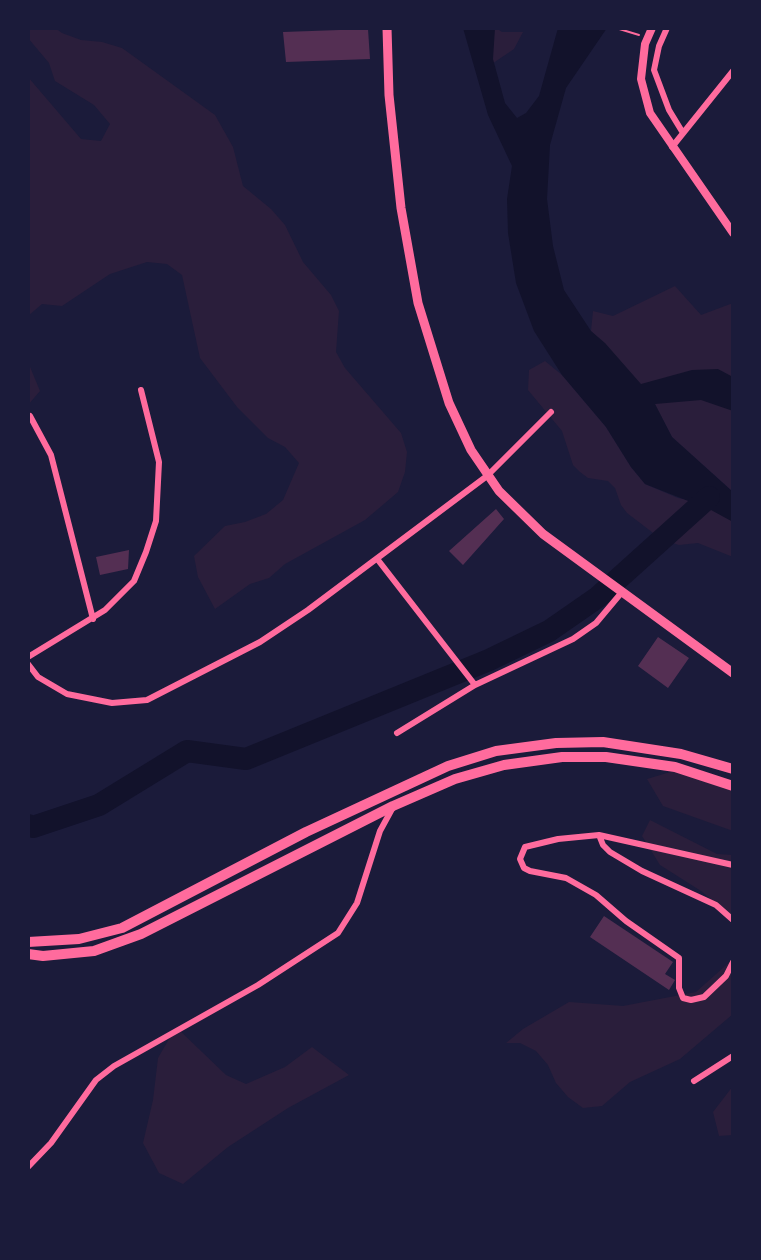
<!DOCTYPE html>
<html>
<head>
<meta charset="utf-8">
<style>
	body { margin:0 }
	#map { position:relative; width:761px; height:1260px; overflow:hidden; background:#1b1b3a; font-family:Montserrat,sans-serif }
	canvas { display:block }
	.frame { position:absolute; inset:0; border:30px solid #1b1b3a; pointer-events:none }
</style>
</head>
<body>
<div id="map">
<canvas width="761" height="1260"></canvas>
<div class="frame"></div>
</div>
<script>
const context = document.querySelector('canvas').getContext('2d');
context.lineJoin = 'round';
function fill(path, color) {
  context.fillStyle = color;
  context.fill(path, 'evenodd');
}
function shape(rows) {
  const path = new Path2D();
  for (const r of rows) {
    path.moveTo(r[0], r[1]);
    for (let i = 2; i < r.length; i += 2) path.lineTo(r[i], r[i + 1]);
  }
  return path;
}
function trace(path, color, width, dash) {
  context.strokeStyle = color;
  context.lineWidth = width;
  context.lineCap = dash ? 'butt' : 'round';
  context.setLineDash(dash || []);
  context.stroke(path);
}
fill(shape([
	[28,28,55,28,62,33,81,40,102,42,122,48,215,115,233,147,243,186,271,209,285,225,303,262,331,295,339,311,336,352,345,368,401,433,407,452,405,472,398,492,365,520,285,564,269,578,250,584,215,609,198,577,194,556,225,526,245,522,266,514,283,500,299,463,285,447,268,438,237,407,200,358,182,275,167,264,147,262,110,274,62,306,42,304,28,316,28,77,81,139,101,141,110,124,94,105,55,81,49,63,28,38],
	[466,28,496,28,502,32,523,32,514,49,480,72],
	[675,286,701,315,733,303,733,492,672,437,651,397,591,331,593,311,613,316],
	[545,361,562,375,606,427,631,467,645,484,678,498,708,503,733,520,733,557,698,543,679,545,661,539,627,513,621,505,615,488,608,481,588,478,580,472,573,465,562,431,528,390,529,370],
	[28,362,40,391,28,405],
	[687,767,733,786,733,831,663,806,647,779],
	[650,820,717,854,733,855,733,918,701,891,660,865,642,836],
	[733,959,733,1014,680,1059,630,1082,602,1106,583,1108,568,1097,556,1083,548,1065,536,1051,520,1043,506,1043,523,1029,569,1002,623,1006,696,992],
	[176,1027,226,1075,246,1084,285,1067,312,1047,349,1075,288,1108,228,1147,183,1184,159,1173,143,1143,153,1100,158,1058],
	[733,1086,733,1135,719,1136,713,1112]
]), '#2a1e3b');
fill(shape([
	[463,28,495,28,493,59,505,103,517,118,526,113,539,96,558,28,607,28,566,88,550,145,547,199,553,246,564,290,591,331,605,343,641,384,692,370,718,369,733,377,733,411,701,400,655,404,672,437,733,492,733,522,711,510,645,484,631,467,606,427,562,375,534,331,516,283,508,233,507,199,512,166,488,115]
]), '#12122b');
trace(shape([
	[28,825,33,827,99,805,187,751,246,759,489,660,549,631,598,597,709,497]
]), '#12122b', 22);
fill(shape([
	[368,29,370,59,286,62,283,32],
	[496,509,504,519,463,565,449,551],
	[129,550,128,569,100,575,96,557],
	[658,637,689,658,668,688,638,666],
	[604,916,673,962,665,974,675,980,669,990,590,937]
]), '#542f53');
trace(shape([
	[616,28,639,35]
]), '#ff6b9d', 2);
trace(shape([
	[667,28,659,46,654,70,669,110,683,133],
	[672,147,733,71],
	[30,416,51,455,93,619],
	[378,560,475,685],
	[28,657,105,610,134,581,146,552,156,521,159,462,141,390],
	[28,664,38,677,67,694,112,703,147,700,260,642,308,610,487,476,551,412],
	[397,733,475,685,573,639,596,623,622,592],
	[599,835,603,845,610,852,642,871,716,905,733,920],
	[733,865,599,835,558,839,525,847,520,859,524,868,530,871,566,878,596,895,626,921,679,958,679,988,683,998,691,1000,704,997,726,976,733,962],
	[694,1081,733,1056],
	[28,1167,51,1143,96,1080,114,1066,258,985,338,933,357,903,380,831,392,809]
]), '#ff6b9d', 6);
trace(shape([
	[652,28,645,44,641,79,650,113,733,233]
]), '#ff6b9d', 8);
trace(shape([
	[387,28,389,95,401,208,418,303,449,403,471,450,499,491,543,534,733,673]
]), '#ff6b9d', 9);
trace(shape([
	[28,942,79,939,122,928,306,832,448,766,496,751,556,743,603,742,681,754,733,769],
	[28,954,43,956,94,951,141,934,393,806,455,779,504,765,562,757,606,757,675,767,733,786]
]), '#ff6b9d', 10);
</script>
</body>
</html>
